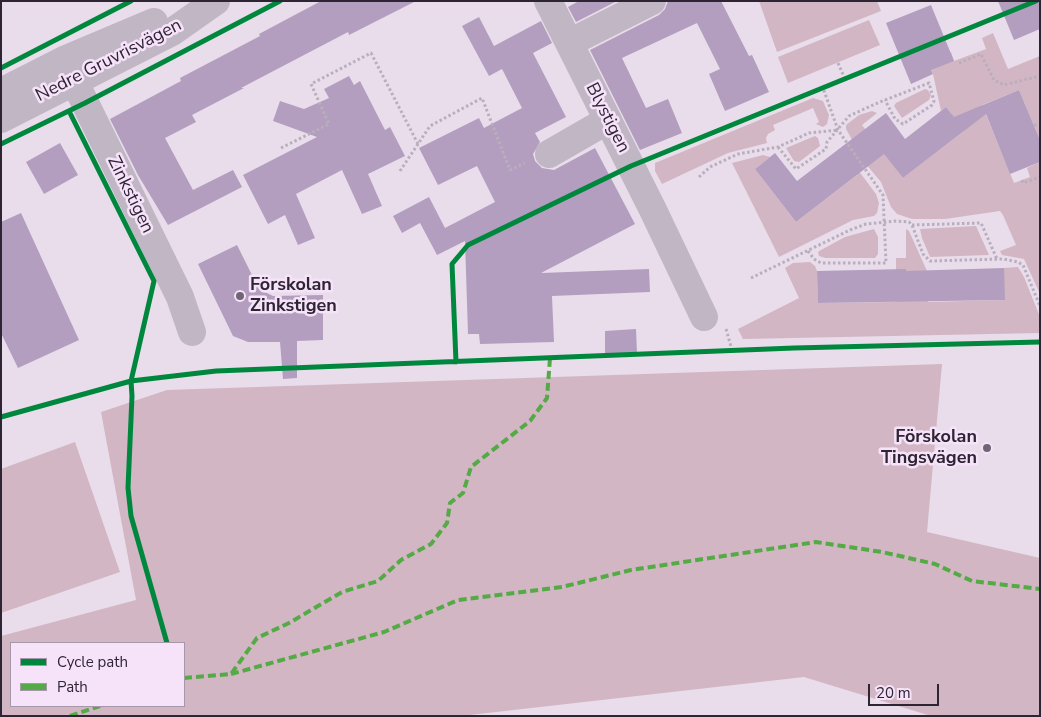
<!DOCTYPE html>
<html>
<head>
<meta charset="utf-8">
<style>
	body { margin:0 }
	#map { position:relative; width:1041px; height:717px; overflow:hidden; background:#e9ddeb; font-family:"Nunito Sans",sans-serif }
	canvas { display:block }
	.frame { position:absolute; inset:0; border:2px solid #2e2534; pointer-events:none }
	.legend { position:absolute; left:10px; top:642px; width:175px; height:65px; box-sizing:border-box; background:#f6e3f9; border:1px solid #a697aa; margin:0; padding:6px 9px; list-style:none; font-size:15px; color:#2e2534 }
	.legend li { display:flex; align-items:center; gap:10px; height:25px }
	.legend b { width:25px; border:1px solid #a697aa }
	.scale { position:absolute; left:868px; top:684px; width:71px; height:22px; box-sizing:border-box; border:2px solid #2e2534; border-top:0; padding-left:6px; font-size:15px; line-height:18px; white-space:nowrap; color:#2e2534; -webkit-text-stroke:4px #f6e3f9; paint-order:stroke }
</style>
</head>
<body>
<div id="map">
<canvas width="1041" height="717"></canvas>
<div class="frame"></div>
<ul class="legend">
<li><b style="height:6px;background:#00873e"></b>Cycle path</li>
<li><b style="height:6px;background:#54aa45"></b>Path</li>
</ul>
<div class="scale">20 m</div>
</div>
<script>
const context = document.querySelector('canvas').getContext('2d');
context.lineJoin = 'round';
function fill(path, color) {
  context.fillStyle = color;
  context.fill(path, 'evenodd');
}
function shape(rows) {
  const path = new Path2D();
  for (const r of rows) {
    path.moveTo(r[0], r[1]);
    for (let i = 2; i < r.length; i += 2) path.lineTo(r[i], r[i + 1]);
  }
  return path;
}
function trace(path, color, width, dash) {
  context.strokeStyle = color;
  context.lineWidth = width;
  context.lineCap = dash ? 'butt' : 'round';
  context.setLineDash(dash || []);
  context.stroke(path);
}
function drawText(font, color, halo, rows, align = 'center') {
  context.font = font + ' "Nunito Sans",sans-serif';
  context.lineWidth = 5;
  context.setLineDash([]);
  context.textBaseline = 'middle';
  context.strokeStyle = halo;
  context.fillStyle = color;
  for (const [text, x, y, turn = 0] of rows) {
    context.save();
    context.translate(x, y);
    context.rotate((+turn || 0) * Math.PI / 180);
    context.textAlign = isNaN(turn) ? turn : align;
    if (halo) context.strokeText(text, 0, 0);
    context.fillText(text, 0, 0);
    context.restore();
  }
}
fill(shape([
	[759,1,877,1,881,11,777,52],
	[869,20,880,45,788,83,778,57],
	[993,33,1008,69,1040,56,1040,140,1019,90,982,105,1014,183,1030,177,1027,168,1040,162,1040,294,1024,259,1002,255,1000,251,1016,245,1003,215,1000,211,945,219,912,219,897,214,891,207,881,182,865,163,846,129,846,125,859,115,872,111,877,113,862,125,903,178,964,131,946,107,941,111,933,74,927,61,951,52,954,61,986,49,982,38],
	[925,89,928,90,931,95,929,100,902,118,894,106,896,103],
	[813,98,823,101,829,115,827,124,823,127,816,124,819,122,813,108,773,125,775,130,768,134,766,138,767,143,728,153,662,184,655,171,655,163],
	[815,136,818,138,820,146,799,162,794,161,786,148],
	[838,149,843,150,876,194,879,203,877,213,874,216,853,220,779,257,732,163,763,155,770,157,755,169,796,222,857,175],
	[976,226,989,255,930,257,922,238,920,229],
	[874,229,878,237,878,254,875,258,825,258,819,256,818,252,821,250,845,237],
	[906,229,909,231,927,271,928,302,1004,300,1004,268,1018,267,1024,277,1040,317,1040,333,743,339,738,329,799,298,785,268,793,263,810,262,815,266,817,271,818,303,896,302,896,258,906,258],
	[942,364,927,532,1040,558,1040,716,931,716,804,677,461,716,1,716,1,636,136,600,101,412,167,390],
	[11,643,184,643,184,706,11,706],
	[75,442,120,572,1,613,1,469]
]), '#d2b6c4');
fill(shape([
	[321,1,416,1,349,35,348,32,241,88,244,88,192,115,196,122,165,138,193,190,233,170,242,187,168,225,138,175,110,119,181,81,180,78,260,36,259,34],
	[579,1,617,1,576,22,568,7],
	[668,1,721,1,749,56,752,55,769,92,725,111,709,74,720,69,697,23,622,58,646,108,668,99,682,133,640,150,590,50,659,15,665,9],
	[998,1,1040,1,1040,29,1014,40],
	[931,5,954,61,931,70,933,74,911,84,886,23],
	[479,17,494,46,541,21,552,43,533,53,566,117,535,133,540,142,533,154,535,161,542,168,554,170,595,148,635,224,541,273,649,269,650,292,552,296,554,342,480,344,479,334,468,334,465,241,437,255,420,223,402,233,393,216,429,197,445,228,495,202,477,166,438,185,419,148,479,118,484,128,522,108,502,69,489,76,462,26],
	[349,76,354,85,360,81,385,130,390,127,405,156,368,174,382,206,362,214,342,170,296,194,315,238,298,245,285,215,268,224,243,175,317,137,273,121,280,101,304,109,329,98,324,89],
	[1019,90,1040,140,1040,162,1010,174,986,114,903,178,884,154,796,222,755,169,775,153,797,181,886,113,905,139,946,107,954,117],
	[60,143,78,175,44,194,26,162],
	[21,213,79,340,18,368,1,333,1,222],
	[237,245,259,289,273,296,323,295,323,340,297,341,297,378,283,379,280,342,248,342,233,336,198,264],
	[1004,268,1005,300,818,303,817,271,906,269,906,271],
	[636,329,637,353,605,354,605,331]
]), '#b39ebf');
trace(shape([
	[1039,57,1040,59],
	[838,63,845,79],
	[959,63,981,54,994,80,1004,85,1040,76],
	[1034,125,1040,125],
	[778,147,796,169,826,149,827,142,849,116,873,105,885,100,929,83,934,101,932,105,903,124,895,119,885,100],
	[281,148,329,124,311,84,371,53,418,144],
	[400,171,430,126,482,98,510,170,525,163],
	[699,177,710,167,738,154,778,147,809,133,838,130],
	[1022,180,1023,183,1040,177],
	[912,225,981,223,997,259],
	[808,251,814,259,821,263,886,263,883,195,838,130,823,88],
	[751,278,850,230,866,224,896,221,909,222,912,225,923,254,930,261,1003,259,1018,262,1023,265,1040,306],
	[726,329,732,350]
]), '#b9afbc', 3, [2.5, 2.5]);
trace(shape([
	[548,1,653,210,704,317],
	[569,43,652,1],
	[64,60,180,297,192,332],
	[1,92,64,60,154,22],
	[1,119,172,32,216,1],
	[549,154,608,120]
]), '#c1b6c4', 28);
trace(shape([
	[231,674,384,632,458,600,562,587,631,570,816,542,882,552,935,564,972,581,1040,589],
	[184,678,231,674,257,638,289,623,342,592,378,581,401,560,431,544,447,523,450,503,463,493,471,467,530,421,547,398,550,358],
	[70,716,100,706]
]), '#54aa45', 4, [8, 4]);
trace(shape([
	[1,68,131,1],
	[69,111,154,281,131,381,132,396,128,488,131,516,167,643],
	[1,144,85,103,280,1],
	[456,362,452,264,468,245,631,166,1036,1],
	[1,417,131,381,216,371,794,348,1040,342]
]), '#00873e', 5);
for (const [x, y, r, color] of [
	[240,296,5,"#6f6574"],
	[987,448,5,"#6f6574"]
]) {
  const dot = new Path2D();
  dot.arc(x, y, r, 0, 2 * Math.PI);
  context.fillStyle = color;
  context.fill(dot);
  trace(dot, '#f6e3f9', 2);
}
drawText('18px', '#2e2534', '#f6e3f9', [
	["Nedre Gruvrisvägen",109,61,-27],
	["Blystigen",607,118,63],
	["Zinkstigen",130,195,64]
]);
drawText('bold 18px', '#2e2534', '#f6e3f9', [
	["Förskolan",250,286],
	["Zinkstigen",250,307],
	["Förskolan",977,438,"right"],
	["Tingsvägen",977,459,"right"]
], 'left');
</script>
</body>
</html>
